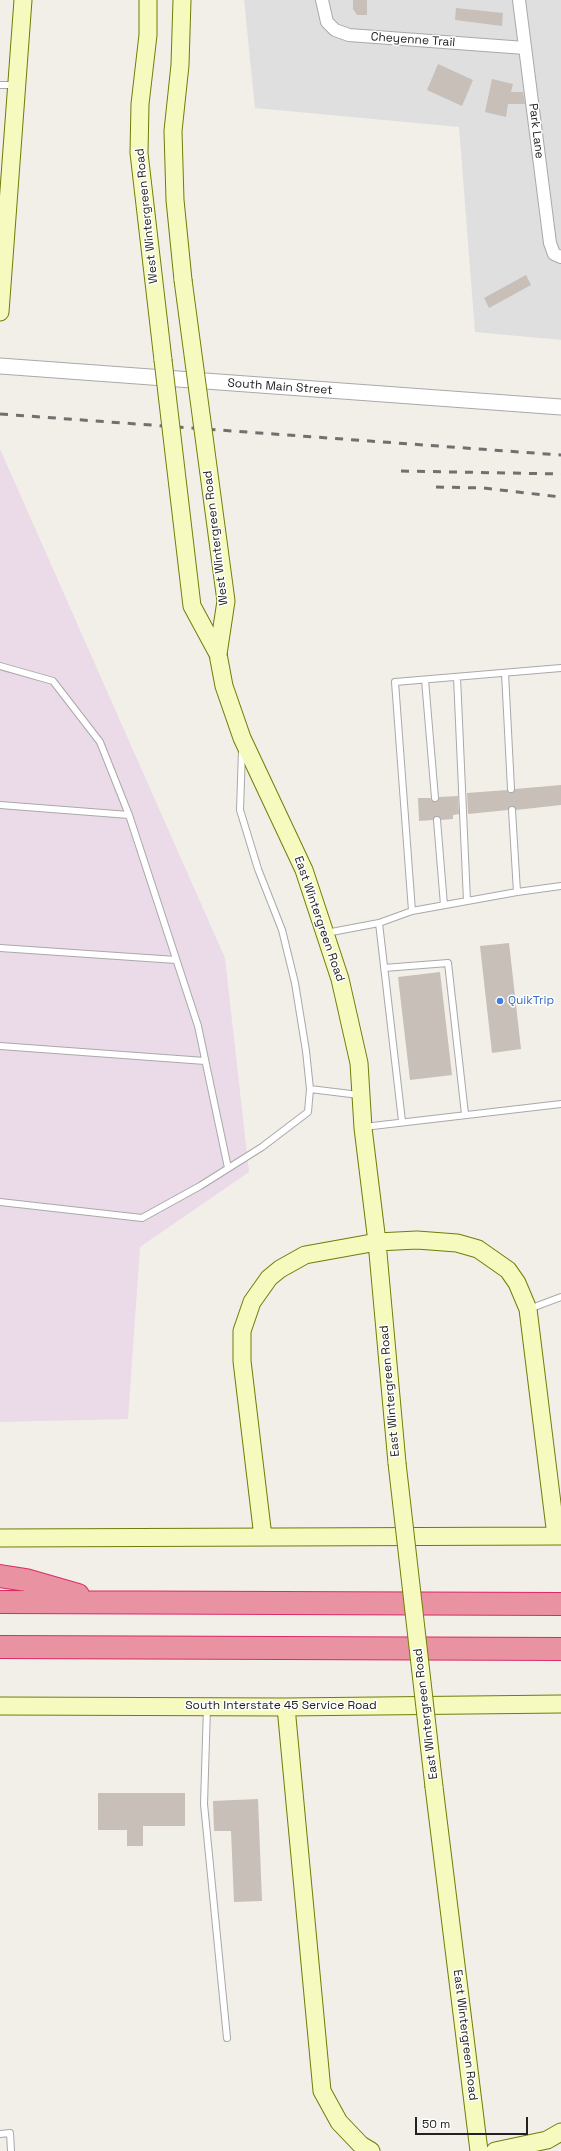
<!DOCTYPE html>
<html>
<head>
<meta charset="utf-8">
<style>
	body { margin:0 }
	#map { position:relative; width:561px; height:2151px; overflow:hidden; background:#f2efe9; font-family:"Space Grotesk",sans-serif }
	canvas { display:block }
	.scale { position:absolute; left:415px; top:2117px; width:113px; height:18px; box-sizing:border-box; border:2px solid #222; border-top:0; padding-left:5px; font-size:12px; line-height:14px; white-space:nowrap; color:#222; -webkit-text-stroke:3px #fff; paint-order:stroke }
</style>
</head>
<body>
<div id="map">
<canvas width="561" height="2151"></canvas>
<div class="scale">50 m</div>
</div>
<script>
const context = document.querySelector('canvas').getContext('2d');
context.lineJoin = 'round';
function fill(path, color) {
  context.fillStyle = color;
  context.fill(path, 'evenodd');
}
function shape(rows) {
  const path = new Path2D();
  for (const r of rows) {
    path.moveTo(r[0], r[1]);
    for (let i = 2; i < r.length; i += 2) path.lineTo(r[i], r[i + 1]);
  }
  return path;
}
function trace(path, color, width, dash) {
  context.strokeStyle = color;
  context.lineWidth = width;
  context.lineCap = dash ? 'butt' : 'round';
  context.setLineDash(dash || []);
  context.stroke(path);
}
function drawText(font, color, halo, rows, align = 'center') {
  context.font = font + ' "Space Grotesk",sans-serif';
  context.lineWidth = 3;
  context.setLineDash([]);
  context.textBaseline = 'middle';
  context.strokeStyle = halo;
  context.fillStyle = color;
  for (const [text, x, y, turn = 0] of rows) {
    context.save();
    context.translate(x, y);
    context.rotate((+turn || 0) * Math.PI / 180);
    context.textAlign = isNaN(turn) ? turn : align;
    if (halo) context.strokeText(text, 0, 0);
    context.fillText(text, 0, 0);
    context.restore();
  }
}
fill(shape([
	[244,0,561,0,561,340,475,332,459,127,255,108]
]), '#e0dfdf');
fill(shape([
	[0,449,225,958,249,1172,140,1247,128,1419,0,1422]
]), '#ebdbe8');
fill(shape([
	[353,0,367,0,367,15,357,15,353,9],
	[456,8,503,13,502,26,455,20],
	[438,64,473,80,462,106,427,90],
	[492,79,513,84,511,92,523,92,525,104,508,104,506,117,485,112],
	[526,275,531,285,489,308,484,298],
	[561,785,561,805,516,810,511,806,508,810,468,814,467,793,507,790,512,793,515,789],
	[458,796,459,814,453,815,453,819,441,820,437,816,433,820,419,821,418,798,430,798,435,802,439,797],
	[509,943,521,1049,492,1053,480,946],
	[440,972,452,1075,410,1080,398,977],
	[98,1793,185,1793,185,1826,143,1826,143,1846,127,1846,127,1830,98,1830],
	[258,1799,262,1901,234,1902,231,1831,214,1831,213,1801]
]), '#c7bfb8');
const service = shape([
	[0,85,16,85],
	[0,666,53,681,100,742,129,815,198,1026,228,1168],
	[505,673,511,789],
	[457,677,467,901],
	[425,680,435,798],
	[0,805,129,815],
	[512,810,517,892],
	[437,820,444,905],
	[412,911,517,892,561,886],
	[379,923,402,1121],
	[326,933,379,923,412,911,395,682,561,668],
	[0,948,176,960],
	[384,968,448,963,465,1114],
	[0,1046,205,1061],
	[310,1089,359,1095],
	[364,1127,561,1104],
	[0,1202,142,1218,200,1186,262,1147,308,1112,310,1089,306,1051,295,983,282,930,258,869,240,810,242,750],
	[529,1309,561,1297],
	[207,1707,204,1804,227,2038],
	[0,2134,10,2133,11,2151]
]);
const minor = shape([
	[322,0,327,22,335,30,349,35,525,48],
	[519,0,550,243,554,254,561,257]
]);
const tertiary = shape([
	[0,366,561,407]
]);
const secondary = shape([
	[148,0,148,35,140,104,139,153,163,360],
	[182,0,180,65,173,131,175,200,183,280],
	[0,312,23,0],
	[218,654,224,686,242,738,304,870,340,979,359,1063,363,1128,377,1242,397,1463],
	[263,1537,242,1361,242,1331,252,1302,269,1278,280,1269,305,1255,377,1242,417,1240,457,1243,478,1249,508,1270,517,1283,528,1309,556,1536],
	[0,1538,561,1536],
	[0,1706,286,1707,561,1704],
	[286,1707,322,2091,339,2122,361,2145,371,2151],
	[434,1787,479,2151],
	[495,2151,547,2140,561,2132]
]);
const motorway = shape([
	[0,1576,26,1580,78,1595],
	[0,1602,561,1604],
	[0,1647,561,1649]
]);
trace(service, '#a9a9a9', 8);
trace(minor, '#a9a9a9', 14);
trace(tertiary, '#a9a9a9', 17);
trace(secondary, '#707d05', 19);
trace(motorway, '#dc2a67', 24);
trace(service, '#fff', 6);
trace(minor, '#fff', 12);
trace(tertiary, '#fff', 15);
trace(secondary, '#f7fabf', 17);
trace(motorway, '#e892a2', 22);
trace(shape([
	[0,414,561,455],
	[401,471,561,474],
	[436,487,483,488,561,497]
]), '#707070', 3, [8, 8]);
const secondaryBridge = shape([
	[183,280,226,601,218,654],
	[163,360,192,606,218,654],
	[397,1463,434,1787]
]);
trace(secondaryBridge, '#707d05', 19, []);
trace(secondaryBridge, '#f7fabf', 17);
for (const [x, y, r, color] of [
	[500,1001,4,"#3f7fe0"]
]) {
  const dot = new Path2D();
  dot.arc(x, y, r, 0, 2 * Math.PI);
  context.fillStyle = color;
  context.fill(dot);
  trace(dot, '#fff', 1.5);
}
drawText('12px', '#222', '#fff', [
	["Cheyenne Trail",413,40,4],
	["Park Lane",536,131,83],
	["West Wintergreen Road",147,216,-96],
	["South Main Street",280,387,4],
	["West Wintergreen Road",216,538,-97],
	["East Wintergreen Road",319,919,71],
	["East Wintergreen Road",390,1391,-95],
	["South Interstate 45 Service Road",281,1706],
	["East Wintergreen Road",426,1714,-97],
	["East Wintergreen Road",465,2035,83]
]);
drawText('12px', '#366cbe', '#fff', [
	["QuikTrip",508,1001]
], 'left');
</script>
</body>
</html>
